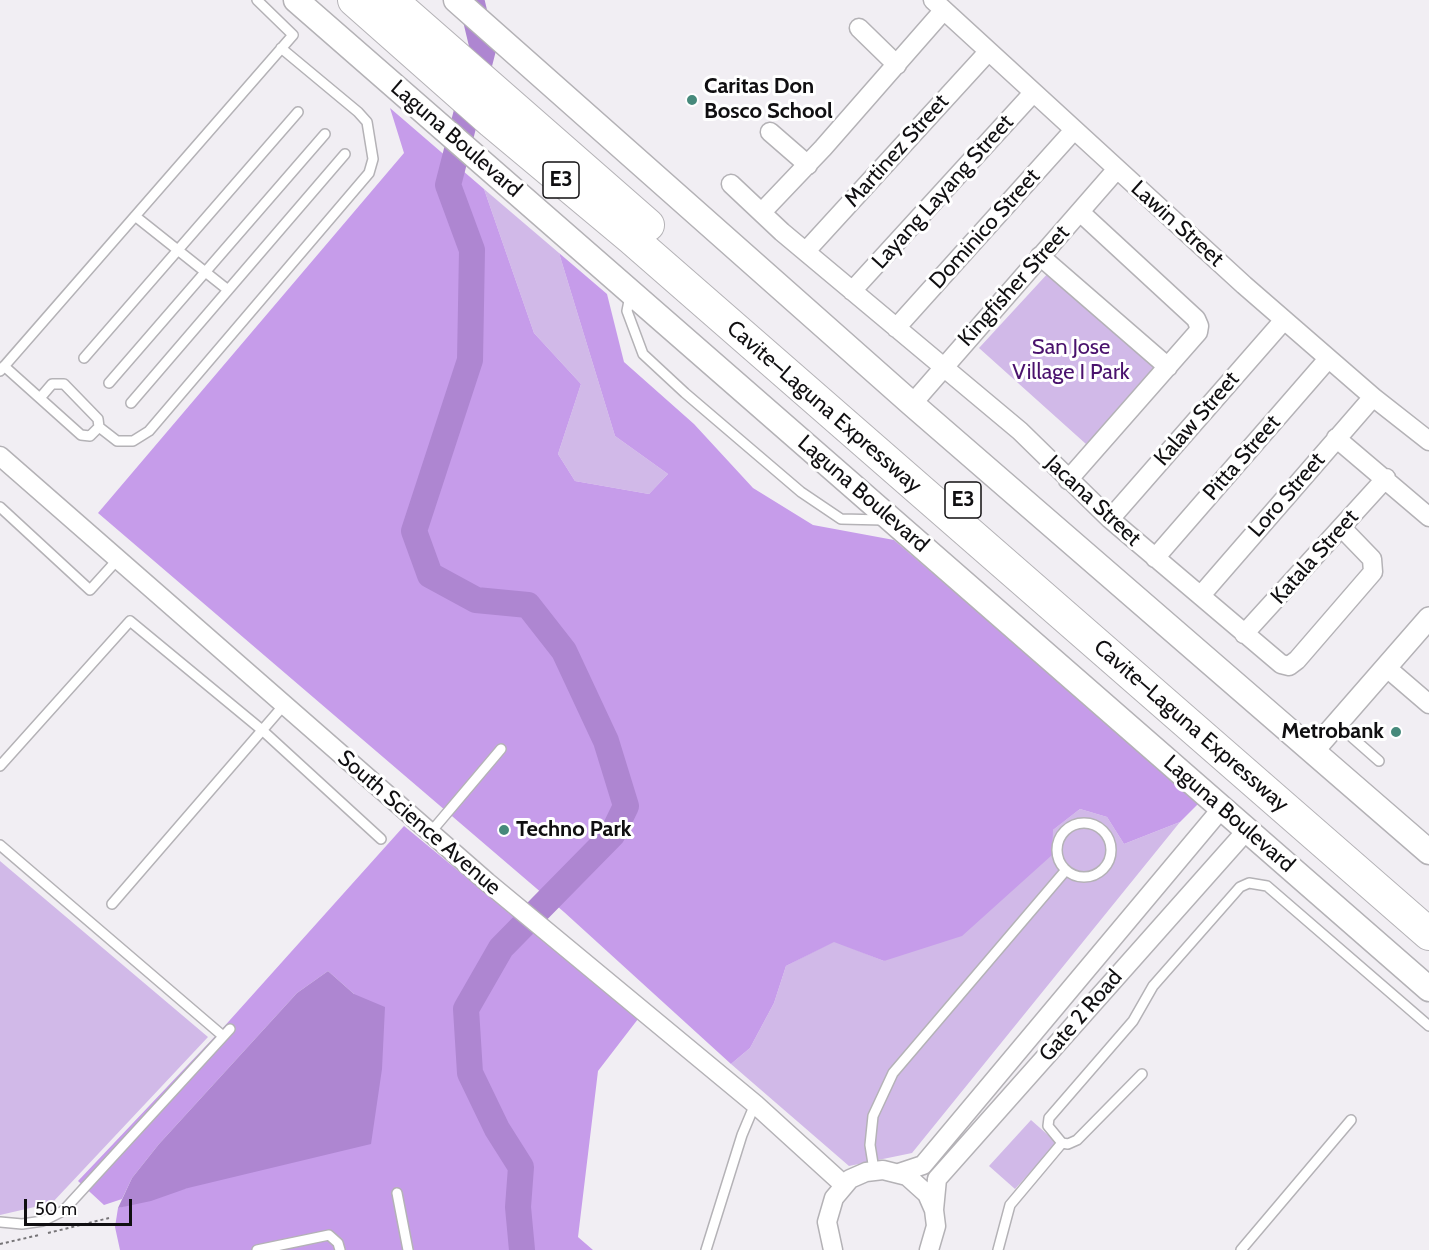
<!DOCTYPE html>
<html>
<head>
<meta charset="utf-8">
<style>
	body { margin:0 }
	#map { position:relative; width:1429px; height:1250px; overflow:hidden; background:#f1eef3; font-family:Cabin,sans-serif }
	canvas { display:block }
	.scale { position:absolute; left:24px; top:1199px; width:108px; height:27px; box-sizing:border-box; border:3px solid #100f11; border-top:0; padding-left:8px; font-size:18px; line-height:21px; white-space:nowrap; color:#100f11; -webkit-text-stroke:4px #fff; paint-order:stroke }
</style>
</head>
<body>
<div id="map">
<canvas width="1429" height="1250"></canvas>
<div class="scale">50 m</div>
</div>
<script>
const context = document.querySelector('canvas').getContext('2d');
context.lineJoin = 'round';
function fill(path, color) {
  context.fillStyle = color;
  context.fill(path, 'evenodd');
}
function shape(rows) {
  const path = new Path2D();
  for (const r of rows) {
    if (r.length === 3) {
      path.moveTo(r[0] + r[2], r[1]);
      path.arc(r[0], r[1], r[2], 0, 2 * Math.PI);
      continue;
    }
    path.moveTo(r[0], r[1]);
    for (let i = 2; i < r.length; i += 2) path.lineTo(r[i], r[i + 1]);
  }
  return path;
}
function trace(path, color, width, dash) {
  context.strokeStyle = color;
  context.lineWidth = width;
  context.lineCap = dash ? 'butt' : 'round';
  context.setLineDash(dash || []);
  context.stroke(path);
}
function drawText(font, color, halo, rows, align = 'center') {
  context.font = font + ' Cabin,sans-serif';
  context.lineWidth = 6;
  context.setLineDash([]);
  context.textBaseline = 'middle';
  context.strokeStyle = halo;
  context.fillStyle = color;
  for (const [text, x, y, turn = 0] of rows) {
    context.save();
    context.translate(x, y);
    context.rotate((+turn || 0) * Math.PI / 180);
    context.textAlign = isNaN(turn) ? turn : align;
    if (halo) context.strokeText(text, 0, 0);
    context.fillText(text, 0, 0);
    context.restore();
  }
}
fill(shape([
	[484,189,559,253,615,436,668,474,649,494,575,481,558,454,581,384,534,333],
	[1050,271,1158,368,1086,444,979,348],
	[1080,809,1107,817,1124,844,1180,822,912,1153,849,1166,731,1064,750,1048,774,1003,786,966,834,941,884,961],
	[0,861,208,1037,52,1203,0,1215],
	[1031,1120,1057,1143,1015,1189,989,1166]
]), '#d1b9e8');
fill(shape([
	[390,108,484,189,534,333,581,384,558,454,575,481,649,494,668,474,615,436,559,253,607,294,624,362,694,424,753,488,813,525,894,540,1200,802,1180,822,1124,844,1107,817,1080,809,1053,830,1052,855,962,936,884,961,834,942,786,966,774,1003,750,1048,731,1064,564,912,98,513,404,153],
	[404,826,638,1019,598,1071,578,1237,593,1250,120,1250,115,1227,118,1208,187,1188,354,994,328,971,297,993,159,1144,132,1178,122,1199,104,1205,78,1181,221,1030]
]), '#c69cea');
fill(shape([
	[328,971,354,994,385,1007,382,1069,371,1144,188,1188,151,1201,118,1208,132,1178,159,1144,297,993]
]), '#ae86d1');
trace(shape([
	[472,3,483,49,448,185,472,250,470,360,414,531,430,575,476,600,528,605,564,651,606,741,626,806,612,835,501,948,466,1009,470,1073,497,1129,521,1167,518,1207,522,1250]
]), '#ae86d1', 26);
const service = shape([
	[135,216,228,290],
	[630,296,627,311,643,354,685,393,801,492,841,519,883,520],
	[84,358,298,112],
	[4,366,81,435,90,436,99,427,98,419,64,384,52,384,40,398],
	[0,371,293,35,257,0],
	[109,383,325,134],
	[131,403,345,154],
	[99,427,117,441,133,441,149,431,369,173,373,159,367,122,358,112,281,48],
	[0,507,90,590,118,559],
	[1337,724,1379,761],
	[0,766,130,621,262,730,381,839],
	[1084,850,27],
	[430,833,501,749],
	[0,845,223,1036],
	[112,904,284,705],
	[1062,1143,1068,1144,1077,1140,1142,1074],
	[874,1170,870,1145,873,1116,893,1073,1066,870],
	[397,1193,408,1250],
	[0,1222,22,1224,43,1221,63,1211,230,1029],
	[257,1250,329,1235,338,1243,340,1250],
	[706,1250,742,1135,755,1104],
	[998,1250,1010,1205,1062,1143,1048,1126,1049,1118,1133,1021,1153,986,1240,887,1249,883,1267,886,1429,1026],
	[1241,1250,1351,1120]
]);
const minor = shape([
	[933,0,1244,285,1373,397,1429,441],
	[859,28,897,65],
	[770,132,808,165],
	[731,184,782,232,1020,431,1110,519,1281,664,1289,666,1297,660,1373,572,1372,559,1342,528],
	[762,212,823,148,943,11],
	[806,251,988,52],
	[1040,256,1168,367],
	[852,291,1033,93],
	[896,328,1074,130],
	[912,404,1117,169],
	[1336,438,1429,517],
	[0,456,487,882,755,1104,844,1185],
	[1068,480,1198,332,1199,326,1196,319,1080,212],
	[1110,519,1284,320],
	[1155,558,1328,359],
	[1202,594,1373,397],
	[1244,634,1386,478],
	[1387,668,1429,704],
	[899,1173,923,1165,1222,808],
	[934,1210,937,1179,1247,830],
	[833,1250,827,1222,834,1198,850,1179,866,1172,883,1170,907,1176,927,1194,934,1210,936,1226,929,1250]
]);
const tertiary = shape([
	[1313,751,1429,618]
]);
const secondary = shape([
	[296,0,1429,989],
	[456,0,912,404,1429,852]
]);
const motorway = shape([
	[354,0,492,122,631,238,1429,934],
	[391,0,648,225]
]);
trace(service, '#b4b2b6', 12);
trace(minor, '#b4b2b6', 21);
trace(tertiary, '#b4b2b6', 24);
trace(secondary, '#b4b2b6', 27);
trace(motorway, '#b4b2b6', 34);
trace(shape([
	[48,1233,109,1218],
	[0,1244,39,1235]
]), '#767477', 2, [3, 3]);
trace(service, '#fff', 9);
trace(minor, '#fff', 18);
trace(tertiary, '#fff', 21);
trace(secondary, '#fff', 24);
trace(motorway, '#fff', 32);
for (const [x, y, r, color] of [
	[692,100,6,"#46897b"],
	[1396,732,6,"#46897b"],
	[504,830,6,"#46897b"]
]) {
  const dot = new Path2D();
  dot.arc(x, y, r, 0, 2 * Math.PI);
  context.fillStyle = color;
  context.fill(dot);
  trace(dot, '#fff', 2);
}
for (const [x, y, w] of [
	[561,180,36],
	[963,500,36]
]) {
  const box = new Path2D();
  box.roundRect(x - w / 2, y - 18, w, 36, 4.5);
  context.fillStyle = '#fff';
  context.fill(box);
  trace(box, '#100f11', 1.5);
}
drawText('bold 21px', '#100f11', null, [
	["E3",561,180],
	["E3",963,500]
]);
drawText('bold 22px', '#100f11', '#fff', [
	["Caritas Don",704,87],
	["Bosco School",704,112],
	["Metrobank",1384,732,"right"],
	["Techno Park",516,830]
], 'left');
drawText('22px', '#100f11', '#fff', [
	["Laguna Boulevard",456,139,41],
	["Martinez Street",897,151,-48],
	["Layang Layang Street",943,192,-48],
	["Lawin Street",1177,224,42],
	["Dominico Street",985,229,-48],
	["Kingfisher Street",1014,286,-48],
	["Cavite–Laguna Expressway",824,407,41],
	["Kalaw Street",1197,419,-49],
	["Pitta Street",1242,458,-49],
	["Laguna Boulevard",863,494,41],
	["Loro Street",1287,495,-49],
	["Jacana Street",1093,501,43],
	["Katala Street",1315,557,-48],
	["Cavite–Laguna Expressway",1191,726,41],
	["Laguna Boulevard",1229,814,41],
	["South Science Avenue",419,823,41],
	["Gate 2 Road",1081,1016,-49]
]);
drawText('22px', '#4a126d', '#fff', [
	["San Jose",1071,348],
	["Village I Park",1071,373]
]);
</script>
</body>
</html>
